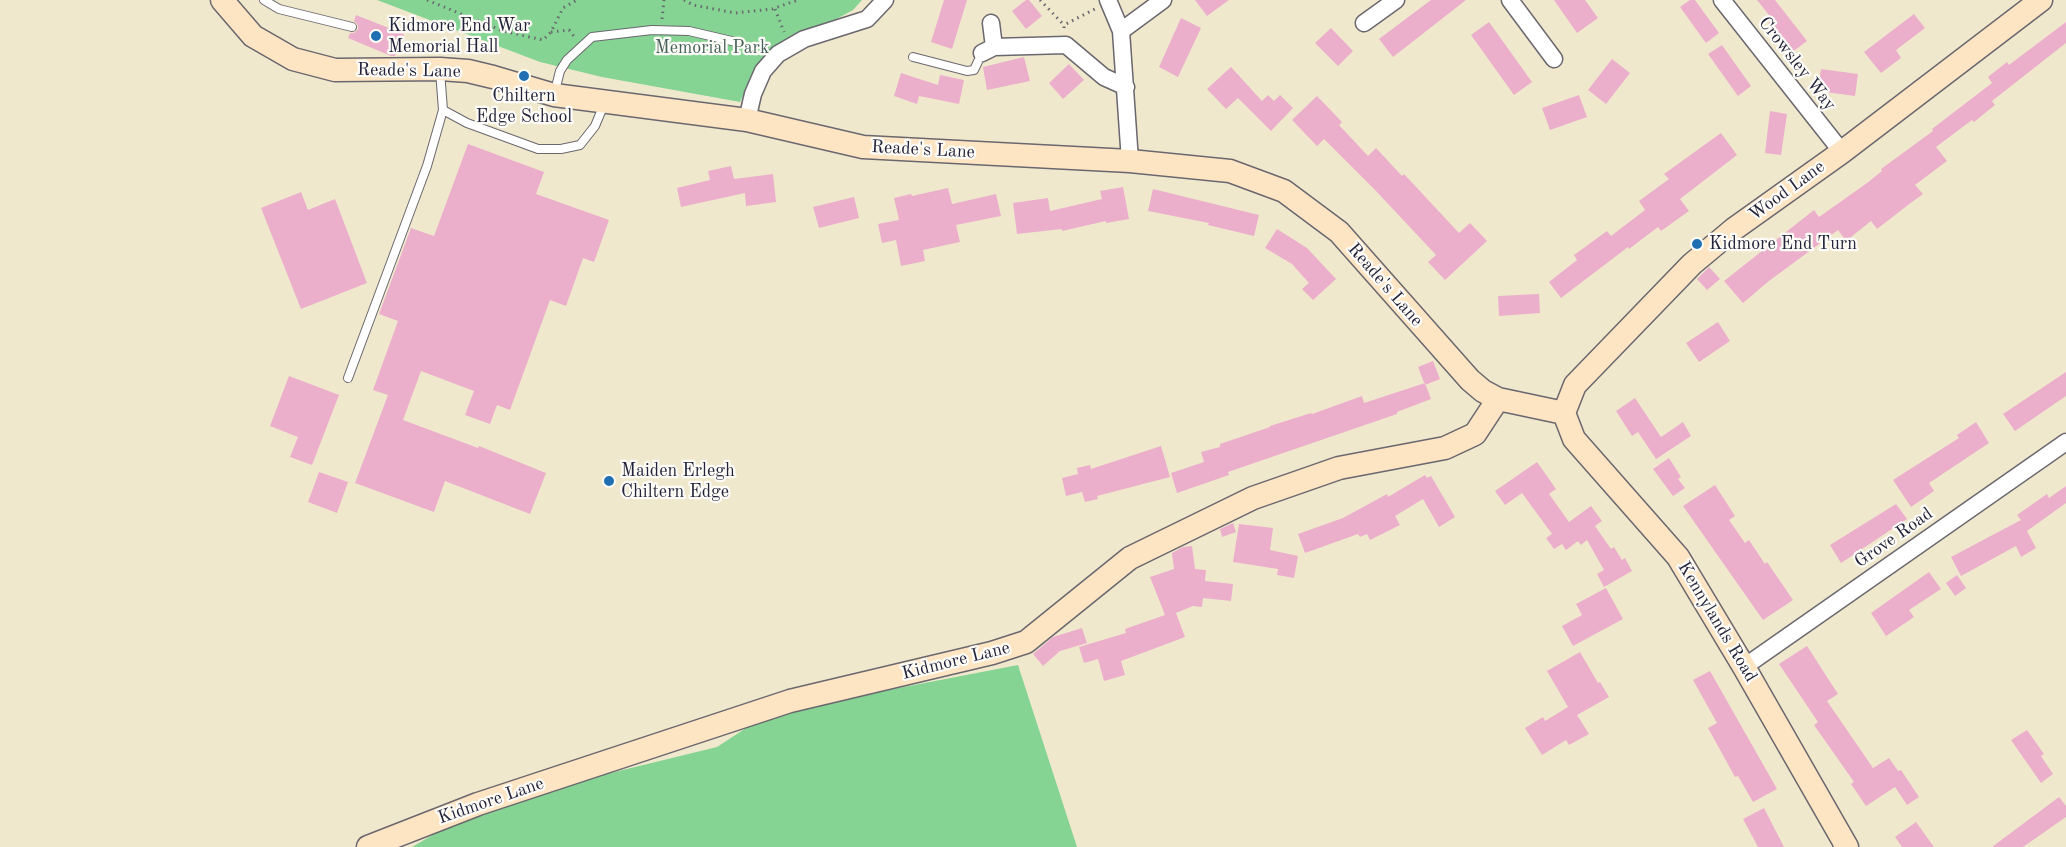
<!DOCTYPE html>
<html>
<head>
<meta charset="utf-8">
<style>
	body { margin:0 }
	canvas { display:block; background:#f0e8cd }
</style>
</head>
<body>
<canvas width="2066" height="847"></canvas>
<script>
const context = document.querySelector('canvas').getContext('2d');
context.lineJoin = 'round';
function fill(path, color) {
  context.fillStyle = color;
  context.fill(path, 'evenodd');
}
function shape(rows) {
  const path = new Path2D();
  for (const r of rows) {
    path.moveTo(r[0], r[1]);
    for (let i = 2; i < r.length; i += 2) path.lineTo(r[i], r[i + 1]);
  }
  return path;
}
function trace(path, color, width, dash) {
  context.strokeStyle = color;
  context.lineWidth = width;
  context.lineCap = dash ? 'butt' : 'round';
  context.setLineDash(dash || []);
  context.stroke(path);
}
function drawText(font, color, halo, rows, align = 'center') {
  context.font = font + ' "Old Standard TT",serif';
  context.lineWidth = 4.5;
  context.setLineDash([]);
  context.textBaseline = 'middle';
  context.strokeStyle = halo;
  context.fillStyle = color;
  for (const [text, x, y, turn = 0] of rows) {
    context.save();
    context.translate(x, y);
    context.rotate((+turn || 0) * Math.PI / 180);
    context.textAlign = isNaN(turn) ? turn : align;
    if (halo) context.strokeText(text, 0, 0);
    context.fillText(text, 0, 0);
    context.restore();
  }
}
fill(shape([
	[377,0,862,0,853,10,760,61,740,102,602,77,540,62],
	[1018,665,1077,847,412,847,443,829,553,787,717,747,769,713]
]), '#85d494');
fill(shape([
	[944,0,967,0,952,49,931,42],
	[1026,0,1029,0,1042,16,1026,29,1012,11],
	[1195,0,1229,0,1207,16],
	[1431,0,1466,0,1393,57,1379,39],
	[1554,0,1585,0,1598,18,1577,33],
	[1690,0,1695,0,1719,33,1706,43,1680,7],
	[1757,0,1775,0,1807,41,1791,53,1768,23,1773,20],
	[1914,14,1925,28,1896,50,1901,58,1881,73,1864,52],
	[356,15,404,34,395,56,391,56,348,38,350,33,354,33,358,29,358,25,354,21],
	[1181,18,1201,28,1178,77,1159,67],
	[1489,22,1532,82,1514,95,1471,35],
	[2066,22,2066,43,1992,101,1995,105,1974,122,1972,120,1936,147,1947,161,1915,185,1923,194,1908,205,1877,229,1871,221,1846,241,1838,230,1769,281,1743,303,1724,281,1814,210,1819,217,1867,183,1882,171,1881,169,1933,131,1932,129,1992,83,1988,77,2007,62,2009,65],
	[1331,28,1353,51,1338,66,1315,43],
	[1722,45,1751,86,1738,96,1708,54],
	[1024,57,1030,81,987,90,983,67],
	[1612,59,1630,73,1606,104,1588,90],
	[1069,64,1084,80,1063,99,1049,83],
	[1231,67,1262,101,1268,95,1274,101,1280,95,1293,108,1271,131,1238,98,1226,109,1207,89],
	[1821,69,1858,74,1855,96,1818,91],
	[901,73,938,85,940,75,964,80,959,104,919,96,917,104,894,96],
	[1579,95,1587,117,1550,130,1542,108],
	[1317,96,1342,122,1339,125,1368,156,1376,148,1402,176,1404,174,1459,233,1470,223,1487,241,1445,280,1428,262,1436,255,1376,191,1324,139,1317,146,1292,120],
	[1770,111,1787,114,1781,155,1765,153],
	[1721,133,1737,155,1680,199,1689,211,1661,231,1658,227,1629,249,1628,247,1561,298,1549,282,1577,260,1574,255,1607,231,1611,236,1645,210,1639,201,1669,179,1664,174],
	[468,144,544,172,536,194,609,220,594,262,583,258,566,306,550,300,510,410,497,405,490,424,465,415,474,391,421,371,403,420,478,448,479,446,546,473,530,514,445,481,434,512,355,483,388,395,373,390,398,321,379,314,411,228,434,236],
	[731,166,734,179,773,174,776,202,746,206,745,193,681,207,677,188,710,180,708,171],
	[1123,187,1129,219,1106,223,1106,221,1062,231,1062,229,1017,234,1013,203,1048,198,1050,211,1102,199,1100,191],
	[948,188,952,204,996,194,1001,216,956,225,960,242,923,250,925,261,901,266,896,240,882,243,878,224,899,220,894,198,911,194,912,196],
	[1153,189,1259,215,1254,236,1208,225,1209,223,1148,211],
	[301,192,308,210,335,199,367,283,301,309,261,208],
	[854,197,859,218,819,228,813,207],
	[1277,229,1307,248,1336,279,1313,300,1302,289,1309,283,1292,264,1265,248],
	[1709,267,1720,279,1707,290,1697,279],
	[1539,294,1540,313,1499,316,1498,296],
	[1718,322,1730,341,1699,362,1686,343],
	[1433,361,1440,379,1425,385,1418,367],
	[2066,372,2066,396,2015,431,2003,414],
	[289,376,339,395,312,465,290,457,298,437,270,426],
	[1425,383,1431,399,1397,412,1397,414,1228,472,1229,475,1177,493,1171,473,1204,462,1201,452,1220,447,1220,444,1270,427,1270,426,1311,413,1312,414,1362,396,1364,403],
	[1635,398,1661,437,1683,422,1691,436,1656,459,1638,432,1632,436,1616,411],
	[1976,422,1989,443,1929,483,1934,491,1911,507,1893,480,1959,438,1957,435],
	[1161,446,1170,477,1097,496,1098,499,1085,502,1082,492,1066,496,1062,478,1078,474,1077,468,1090,465,1091,469],
	[1669,458,1681,477,1678,479,1685,488,1673,496,1653,469],
	[1537,462,1556,489,1549,494,1569,522,1591,506,1602,521,1595,526,1611,549,1614,547,1622,560,1625,558,1632,571,1604,587,1597,574,1604,570,1587,540,1581,545,1578,541,1566,550,1562,544,1554,549,1546,538,1552,534,1522,493,1505,505,1495,491],
	[319,472,348,482,337,513,308,502],
	[1425,475,1427,478,1431,476,1455,517,1439,527,1423,499,1395,516,1400,525,1370,540,1367,534,1360,537,1358,534,1305,553,1298,534,1343,518,1387,494,1388,497],
	[1715,485,1735,516,1729,520,1745,543,1749,540,1765,564,1767,562,1793,600,1763,620,1683,506],
	[2066,486,2066,503,2027,531,2036,548,2021,557,2016,546,1961,576,1951,557,2021,520,2017,515,2047,494,2049,498],
	[1896,504,1907,519,1841,563,1830,545],
	[1233,523,1236,532,1222,537,1220,529],
	[1239,524,1273,528,1270,550,1298,556,1294,578,1277,575,1278,569,1233,562],
	[1192,546,1195,569,1206,570,1205,581,1233,584,1231,601,1203,598,1202,607,1193,606,1176,613,1185,637,1121,661,1125,675,1104,681,1098,659,1084,663,1079,647,1126,633,1125,629,1165,615,1150,577,1174,569,1172,553,1183,547],
	[1929,572,1941,589,1909,610,1914,617,1886,636,1871,613],
	[1957,575,1966,588,1955,596,1946,583],
	[1606,588,1623,619,1573,646,1562,626,1582,615,1576,604],
	[1082,628,1087,643,1060,651,1043,666,1033,654,1053,637],
	[1807,646,1838,694,1827,701,1873,768,1889,758,1898,771,1901,770,1919,797,1907,805,1895,787,1866,806,1851,784,1854,782,1814,725,1818,722,1779,664],
	[1580,652,1598,683,1600,682,1609,697,1577,715,1589,734,1569,745,1566,740,1542,755,1525,728,1543,717,1545,721,1568,707,1547,671],
	[1710,671,1777,789,1753,802,1738,776,1735,777,1708,728,1717,723,1693,680],
	[2027,730,2044,754,2041,756,2053,774,2041,783,2011,740],
	[2059,797,2066,806,2066,817,2023,847,1992,847],
	[1764,808,1784,847,1758,847,1743,819],
	[1916,822,1934,847,1902,847,1895,837]
]), '#ebafcb');
const lane = shape([
	[264,0,279,9,352,27],
	[913,57,967,71,974,70,982,53],
	[554,95,560,71,567,60,592,37,652,30,689,31,736,42],
	[443,110,467,123,538,149,561,149,580,145,595,126,605,102],
	[348,378,427,166,443,110,440,71]
]);
const street = shape([
	[1108,0,1121,31,1130,161],
	[1510,0,1554,59],
	[1722,0,1842,152],
	[991,23,994,47],
	[1364,23,1396,0],
	[1121,31,1163,0],
	[982,53,994,47,1066,45,1104,77,1126,87],
	[747,120,753,94,763,71,778,54,804,39,867,19,885,0],
	[1744,667,2066,442]
]);
const secondary = shape([
	[222,0,253,36,293,59,335,70,440,69,468,71,493,77,554,95,747,120,863,147,1130,161,1230,171,1284,191,1339,232,1470,380,1483,391,1498,399,1564,413],
	[1564,413,1575,385,1692,264,1734,229,1842,152,2041,0],
	[1564,413,1574,439,1678,557,1744,667,1847,847],
	[368,847,478,804,790,701,992,653,1026,642,1130,558,1253,498,1339,468,1445,448,1475,434,1498,399]
]);
trace(lane, '#6a676e', 10);
trace(street, '#6a676e', 19);
trace(secondary, '#6a676e', 25);
trace(shape([
	[427,0,503,31,543,40,551,32,563,8,577,0],
	[684,0,693,5,735,13,772,9,798,0],
	[1040,0,1064,25],
	[775,9,784,32],
	[662,19,664,0],
	[1064,28,1064,25,1095,9],
	[551,32,569,30,576,39]
]), '#6a676e', 3, [1.5, 4.5]);
trace(lane, '#fff', 8);
trace(street, '#fff', 16);
trace(secondary, '#fde5c4', 22);
for (const [x, y, r, color] of [
	[376,36,6,"#1f6fb2"],
	[524,76,6,"#1f6fb2"],
	[1697,244,6,"#1f6fb2"],
	[609,481,6,"#1f6fb2"]
]) {
  const dot = new Path2D();
  dot.arc(x, y, r, 0, 2 * Math.PI);
  context.fillStyle = color;
  context.fill(dot);
  trace(dot, '#fdfcf7', 2);
}
drawText('18px', '#22223b', '#fdfcf7', [
	["Kidmore End War",388,26],
	["Memorial Hall",388,47],
	["Chiltern",524,96,"center"],
	["Edge School",524,117,"center"],
	["Kidmore End Turn",1709,244],
	["Maiden Erlegh",621,471],
	["Chiltern Edge",621,492]
], 'left');
drawText('18px', '#45605a', '#fdfcf7', [
	["Memorial Park",712,48]
]);
drawText('18px', '#22223b', '#fdfcf7', [
	["Crowsley Way",1797,64,52],
	["Reade's Lane",409,71,1],
	["Reade's Lane",923,150,3],
	["Wood Lane",1787,191,-36],
	["Reade's Lane",1385,285,49],
	["Grove Road",1894,538,-35],
	["Kennylands Road",1717,622,59],
	["Kidmore Lane",956,661,-14],
	["Kidmore Lane",491,801,-19]
]);
</script>
</body>
</html>
